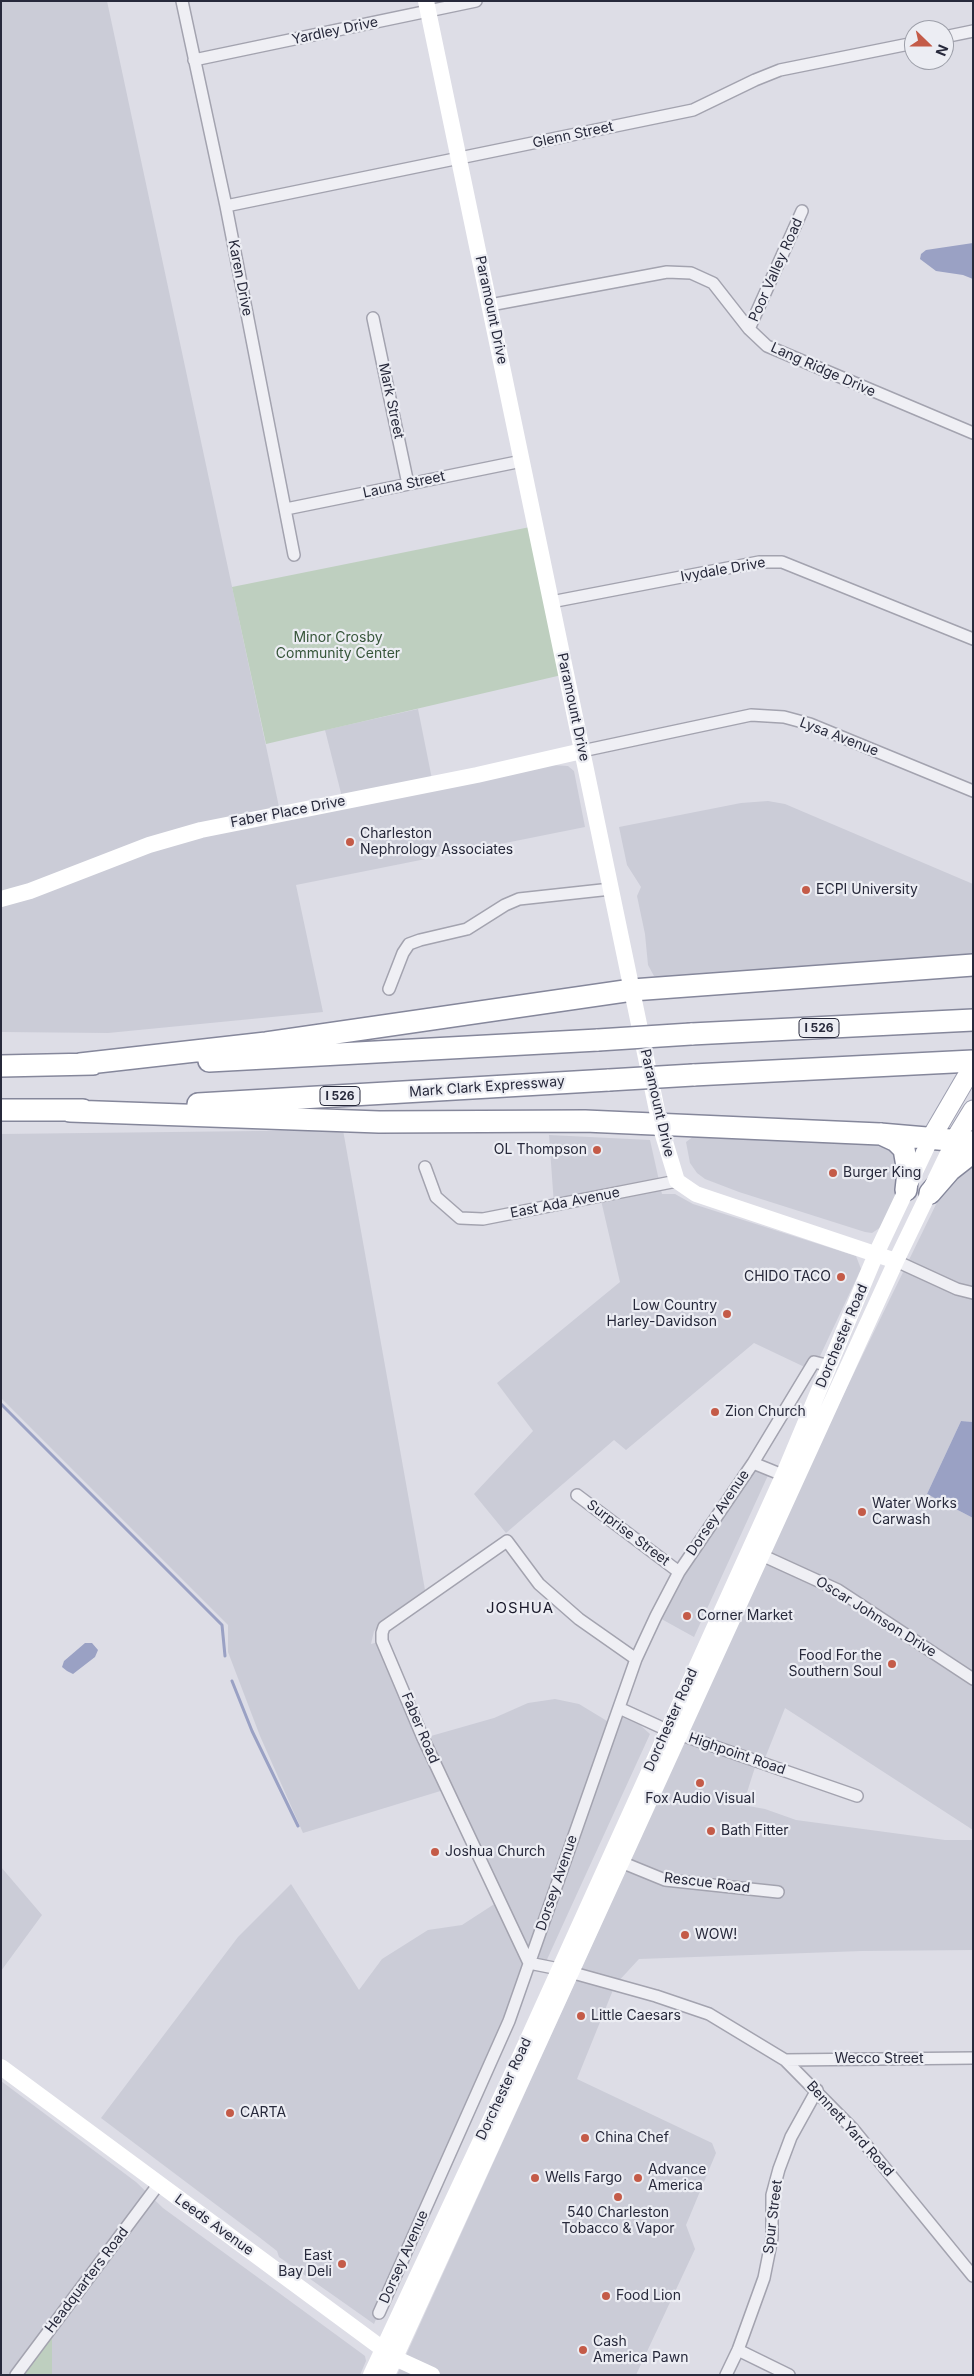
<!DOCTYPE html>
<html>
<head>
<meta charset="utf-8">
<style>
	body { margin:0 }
	#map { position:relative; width:974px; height:2376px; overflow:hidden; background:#dddde6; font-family:Inter,sans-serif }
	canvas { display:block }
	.frame { position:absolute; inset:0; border:2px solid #27293b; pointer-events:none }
	.north { position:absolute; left:904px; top:20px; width:50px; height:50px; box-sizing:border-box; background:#ecedf3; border:1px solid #9d9fa9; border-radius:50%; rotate:112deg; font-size:14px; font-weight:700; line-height:20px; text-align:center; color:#27293b }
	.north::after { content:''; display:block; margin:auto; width:18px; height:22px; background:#c45b48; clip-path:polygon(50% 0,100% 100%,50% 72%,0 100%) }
</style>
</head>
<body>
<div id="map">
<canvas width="974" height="2376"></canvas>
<div class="frame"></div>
<div class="north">N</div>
</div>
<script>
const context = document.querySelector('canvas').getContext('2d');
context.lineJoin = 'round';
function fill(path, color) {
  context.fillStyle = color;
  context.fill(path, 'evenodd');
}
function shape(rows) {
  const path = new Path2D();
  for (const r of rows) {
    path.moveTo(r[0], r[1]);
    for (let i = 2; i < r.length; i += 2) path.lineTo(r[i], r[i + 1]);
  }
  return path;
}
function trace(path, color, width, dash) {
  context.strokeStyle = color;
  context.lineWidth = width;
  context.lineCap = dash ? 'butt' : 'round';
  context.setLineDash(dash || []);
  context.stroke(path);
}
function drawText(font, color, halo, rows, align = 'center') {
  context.font = font + ' Inter,sans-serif';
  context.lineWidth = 4.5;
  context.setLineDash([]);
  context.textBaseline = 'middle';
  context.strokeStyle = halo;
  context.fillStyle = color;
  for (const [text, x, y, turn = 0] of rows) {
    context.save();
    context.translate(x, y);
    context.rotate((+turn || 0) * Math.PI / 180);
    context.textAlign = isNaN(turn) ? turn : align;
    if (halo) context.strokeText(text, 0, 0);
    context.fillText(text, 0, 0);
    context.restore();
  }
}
fill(shape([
	[1,1,107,1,282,821,552,765,568,766,574,771,585,827,296,885,323,1012,108,1033,1,1032],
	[418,709,433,784,343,801,325,730],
	[768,801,785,804,973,884,973,954,664,979,654,976,648,965,645,934,637,896,641,887,627,865,619,827,741,803],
	[343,1130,425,1590,374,1631,371,1644,382,1641,424,1738,494,1718,528,1703,555,1699,579,1704,612,1724,617,1715,640,1725,650,1734,544,1966,529,1963,374,2324,279,2257,277,2251,259,2237,101,2118,238,1937,291,1884,359,1990,382,1959,428,1930,462,1925,499,1901,447,1789,303,1833,260,1736,228,1652,228,1625,1,1398,1,1134],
	[706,1131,876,1145,891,1148,898,1153,902,1182,881,1227,872,1233,865,1232,739,1192,705,1179,697,1173,690,1163,686,1142,698,1133],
	[549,1135,650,1140,662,1194,675,1194,693,1204,856,1256,861,1269,813,1371,754,1343,626,1450,614,1440,506,1533,474,1494,533,1431,497,1383,620,1282,600,1196,554,1205],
	[973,1157,973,1422,961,1421,927,1494,973,1518,973,1830,785,1708,763,1763,757,1761,743,1805,765,1809,796,1820,945,1840,973,1840,973,1950,862,1951,639,1959,615,1985,577,2079,712,2143,716,2153,686,2225,695,2249,636,2375,397,2375,815,1453,942,1192],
	[753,1463,770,1471,694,1637,656,1616],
	[1,1867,42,1915,1,1971],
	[1,2081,136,2182,163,2208,361,2353,365,2356,366,2361,360,2375,52,2375,52,2328,16,2375,1,2375]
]), '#cbccd7');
fill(shape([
	[535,526,566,674,266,744,232,587],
	[52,2327,52,2375,16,2375]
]), '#becfbf');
fill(shape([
	[973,243,973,279,963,275,936,271,920,259,921,254,926,250],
	[961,1421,973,1422,973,1518,927,1494],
	[85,1643,92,1643,98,1650,95,1657,73,1674,67,1671,62,1667,64,1661]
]), '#9aa1c4');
trace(shape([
	[1,1404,222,1625,225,1656],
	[232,1681,252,1731,298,1826]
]), '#9aa1c4', 3);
const street = shape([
	[182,1,226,206,294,555],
	[944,37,973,31],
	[194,60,476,1],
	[226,206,693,110,755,80,780,70,914,43],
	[490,305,667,272,691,273,713,283,749,329,767,346,973,433],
	[373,318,408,484],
	[749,329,802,211],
	[286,509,522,461],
	[551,602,759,562,782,562,973,639],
	[582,751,751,715,784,717,810,724,973,791],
	[389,989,403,953,409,944,420,940,467,929,505,905,519,899,611,889],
	[425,1167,436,1197,460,1218,483,1219,677,1181],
	[896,1261,957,1289,973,1293],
	[753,1463,814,1362,830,1366],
	[577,1495,679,1572],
	[757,1553,838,1590,973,1679],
	[619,1708,667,1730,857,1796],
	[616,1860,665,1880,778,1892],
	[529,1963,423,1738,382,1641,382,1633,384,1627,507,1541,539,1584,579,1619,636,1659],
	[529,1963,559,1969,656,1996,709,2014,785,2060,853,2129,973,2276],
	[785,2060,973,2058],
	[379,2313,509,2021,636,1659,656,1616,679,1572,753,1463,790,1478],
	[738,2350,789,2375],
	[16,2375,158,2185],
	[726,2375,738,2350,764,2278,772,2238,772,2195,779,2169,791,2137,817,2090]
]);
const primary = shape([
	[931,1138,973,1066],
	[954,1141,973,1110]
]);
const highway = shape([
	[691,1034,973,1020],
	[209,1061,598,1040],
	[80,1064,266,1043,632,990,973,965],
	[1,1066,93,1064],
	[693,1075,973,1061],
	[198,1104,609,1080],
	[1,1110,83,1110],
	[70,1111,379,1122,585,1121,880,1134,973,1142],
	[881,1134,896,1141,904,1149,908,1172,906,1190],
	[930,1193,950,1170,973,1152]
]);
trace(street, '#a3a3af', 14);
trace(primary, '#9d9fb0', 21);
trace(highway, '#85879b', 24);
trace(street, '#efeff4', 11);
trace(shape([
	[426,1,660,1125,677,1181,696,1194,896,1261],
	[1,899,30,891,149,845,201,830,477,775,582,751],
	[1,2067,395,2358,432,2375],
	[371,2375,518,2061,783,1476,876,1254,931,1138],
	[387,2375,896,1261,954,1141]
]), '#fff', 16);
trace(primary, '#fff', 19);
trace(highway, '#fff', 21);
const highwayBridge = shape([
	[598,1040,691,1034],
	[609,1080,693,1075]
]);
trace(highwayBridge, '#85879b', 24, []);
trace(highwayBridge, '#fff', 21);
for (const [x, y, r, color] of [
	[350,842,5,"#c45b48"],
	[806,890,5,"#c45b48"],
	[597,1150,5,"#c45b48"],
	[833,1173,5,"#c45b48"],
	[841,1277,5,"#c45b48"],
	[727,1314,5,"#c45b48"],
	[715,1412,5,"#c45b48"],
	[862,1512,5,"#c45b48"],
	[687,1616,5,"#c45b48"],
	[892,1664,5,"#c45b48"],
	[700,1783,5,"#c45b48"],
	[711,1831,5,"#c45b48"],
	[435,1852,5,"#c45b48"],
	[685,1935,5,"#c45b48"],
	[581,2016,5,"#c45b48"],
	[230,2113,5,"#c45b48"],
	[585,2138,5,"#c45b48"],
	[535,2178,5,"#c45b48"],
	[638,2178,5,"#c45b48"],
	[618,2197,5,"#c45b48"],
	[342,2264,5,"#c45b48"],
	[606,2296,5,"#c45b48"],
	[583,2350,5,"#c45b48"]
]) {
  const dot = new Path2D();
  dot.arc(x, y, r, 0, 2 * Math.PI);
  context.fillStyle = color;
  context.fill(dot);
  trace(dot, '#ecedf3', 2);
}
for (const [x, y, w] of [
	[819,1028,40],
	[340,1096,40]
]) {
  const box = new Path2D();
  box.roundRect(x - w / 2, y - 9.5, w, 19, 4);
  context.fillStyle = '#ecedf3';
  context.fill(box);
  trace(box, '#27293b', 1);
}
drawText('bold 12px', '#27293b', null, [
	["I 526",819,1028],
	["I 526",340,1096]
]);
drawText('14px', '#27293b', '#ecedf3', [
	["Yardley Drive",335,31,-12],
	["Glenn Street",573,135,-12],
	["Poor Valley Road",776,270,-66],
	["Karen Drive",240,278,79],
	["Paramount Drive",491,310,78],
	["Lang Ridge Drive",823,370,24],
	["Mark Street",391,401,78],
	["Launa Street",404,485,-12],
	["Ivydale Drive",723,570,-10],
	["Paramount Drive",573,707,78],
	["Lysa Avenue",839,737,21],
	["Faber Place Drive",288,812,-11],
	["Mark Clark Expressway",487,1087,-4],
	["Paramount Drive",657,1103,77],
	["East Ada Avenue",565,1203,-11],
	["Dorchester Road",842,1336,-67],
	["Dorsey Avenue",718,1513,-56],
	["Surprise Street",628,1533,37],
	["Oscar Johnson Drive",876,1617,32],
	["Dorchester Road",671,1720,-66],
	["Faber Road",420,1728,67],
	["Highpoint Road",737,1754,19],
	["Dorsey Avenue",557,1883,-71],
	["Rescue Road",707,1883,7],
	["Wecco Street",879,2059],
	["Dorchester Road",504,2089,-65],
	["Bennett Yard Road",850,2129,48],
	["Spur Street",773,2217,-83],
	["Leeds Avenue",214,2225,36],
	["Dorsey Avenue",404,2257,-66],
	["Headquarters Road",87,2280,-53]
]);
drawText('14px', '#365539', '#ecedf3', [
	["Minor Crosby",338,638],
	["Community Center",338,654]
]);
drawText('14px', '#27293b', '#ecedf3', [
	["Charleston",360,834],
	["Nephrology Associates",360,850],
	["ECPI University",816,890],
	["OL Thompson",587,1150,"right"],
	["Burger King",843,1173],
	["CHIDO TACO",831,1277,"right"],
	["Low Country",717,1306,"right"],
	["Harley-Davidson",717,1322,"right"],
	["Zion Church",725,1412],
	["Water Works",872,1504],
	["Carwash",872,1520],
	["Corner Market",697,1616],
	["Food For the",882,1656,"right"],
	["Southern Soul",882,1672,"right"],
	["Fox Audio Visual",700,1799,"center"],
	["Bath Fitter",721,1831],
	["Joshua Church",445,1852],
	["WOW!",695,1935],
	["Little Caesars",591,2016],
	["CARTA",240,2113],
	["China Chef",595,2138],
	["Advance",648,2170],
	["America",648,2186],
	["Wells Fargo",545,2178],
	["540 Charleston",618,2213,"center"],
	["Tobacco & Vapor",618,2229,"center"],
	["East",332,2256,"right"],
	["Bay Deli",332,2272,"right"],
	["Food Lion",616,2296],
	["Cash",593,2342],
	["America Pawn",593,2358]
], 'left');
context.letterSpacing = '1px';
drawText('15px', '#1a1a2b', '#ecedf3', [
	["JOSHUA",520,1608]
]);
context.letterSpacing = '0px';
</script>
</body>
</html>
